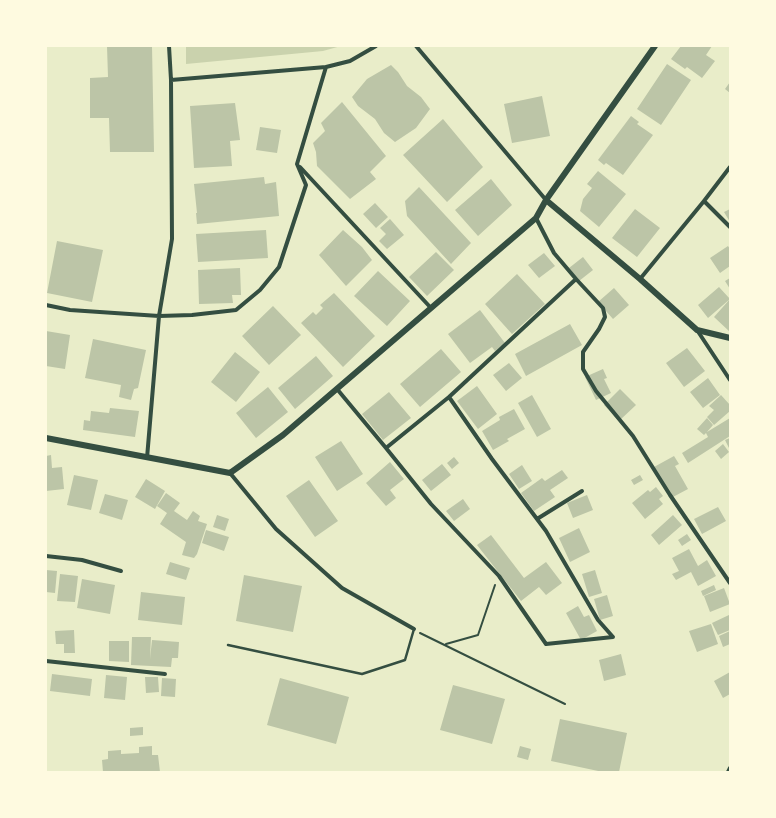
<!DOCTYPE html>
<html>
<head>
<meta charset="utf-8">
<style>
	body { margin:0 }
	#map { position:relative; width:776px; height:818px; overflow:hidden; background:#e9edc9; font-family:Figtree,sans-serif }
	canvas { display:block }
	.frame { position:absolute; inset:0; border:47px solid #fefae0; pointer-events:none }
</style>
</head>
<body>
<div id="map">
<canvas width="776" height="818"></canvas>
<div class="frame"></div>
</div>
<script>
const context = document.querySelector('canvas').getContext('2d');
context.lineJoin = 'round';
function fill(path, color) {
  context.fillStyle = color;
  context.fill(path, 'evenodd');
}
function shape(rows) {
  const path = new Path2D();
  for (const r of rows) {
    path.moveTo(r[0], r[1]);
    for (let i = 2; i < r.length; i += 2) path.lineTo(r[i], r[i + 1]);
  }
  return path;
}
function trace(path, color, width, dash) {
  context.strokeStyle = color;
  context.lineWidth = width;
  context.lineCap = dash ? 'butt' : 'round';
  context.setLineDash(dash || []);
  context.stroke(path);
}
fill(shape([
	[186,46,341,46,323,51,186,64]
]), '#cad2ad');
fill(shape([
	[107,46,152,46,154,152,110,152,109,118,90,118,90,78,108,77],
	[681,46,712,46,706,55,715,61,702,78,687,67,685,69,671,59],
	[667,64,691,80,661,125,637,109],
	[391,65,398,72,407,86,421,97,430,109,416,128,395,142,384,133,375,119,358,106,352,97,367,79],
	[730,82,730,93,725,89],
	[542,96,550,136,512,143,504,104],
	[342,102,386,156,370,172,376,179,350,199,317,166,316,152,313,143,325,131,321,123],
	[235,103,240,140,230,141,232,166,194,168,190,106],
	[631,116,639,122,637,124,653,135,623,175,606,163,604,165,598,160],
	[443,119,483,167,447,202,403,155],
	[260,127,281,130,277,153,256,150],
	[598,171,626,194,599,227,580,211,583,199,592,188,587,184],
	[264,177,265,184,276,182,279,216,197,224,196,213,197,213,194,184],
	[491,179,512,205,478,236,455,210],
	[419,187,471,243,451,264,407,216,405,201],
	[375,203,388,217,376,228,363,214],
	[635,209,660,228,637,257,612,238],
	[730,209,730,222,724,212],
	[390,219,404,235,387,249,379,241,386,234,380,228],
	[266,230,268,258,198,262,196,234],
	[343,230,362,247,372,260,346,286,319,255],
	[57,241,103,250,92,302,47,293],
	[728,246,730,249,730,266,720,273,710,258],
	[436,252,454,270,427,296,409,277],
	[544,253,555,266,539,278,528,265],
	[583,257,593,270,579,281,569,268],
	[240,268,241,295,232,295,233,303,199,304,198,270],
	[378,271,410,301,387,326,354,296],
	[517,274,545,304,512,334,485,304],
	[730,278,730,289,725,281],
	[719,287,730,299,730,332,714,317,730,299,708,318,698,305],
	[614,288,629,305,613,319,598,302],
	[334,293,375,336,343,367,301,323,313,312,316,315,323,308,320,305],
	[273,306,301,335,269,365,242,336],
	[480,310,505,343,495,351,492,347,470,363,448,334],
	[570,324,582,345,526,376,515,354],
	[46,331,70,335,65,369,46,366],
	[93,339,146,350,138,388,134,389,131,400,119,397,121,385,85,378],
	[687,348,705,371,684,387,666,363],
	[441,349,461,372,420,407,400,384],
	[235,352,260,372,236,402,211,382],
	[316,356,333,376,295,409,278,388],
	[509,363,522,378,506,391,493,375],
	[603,369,607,378,604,379,611,393,596,400,585,377],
	[708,378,720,395,703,408,690,392],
	[477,386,497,414,478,429,457,401],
	[268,387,288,412,256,438,236,413],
	[620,389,636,405,619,421,604,405],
	[389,392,411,418,383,440,362,414],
	[532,395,551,429,537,437,518,403],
	[721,395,730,405,730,411,714,425,707,417,714,410,709,406],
	[110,408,139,411,135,437,83,430,84,420,90,421,91,411,109,413],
	[514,409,525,429,507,439,509,441,493,450,482,431,500,420,499,417],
	[707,418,713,425,707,432,730,418,730,436,688,463,682,453,708,437,706,433,704,435,697,429],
	[730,438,730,450,725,440],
	[341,441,363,474,337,491,315,457],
	[723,444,729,452,721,459,715,451],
	[51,455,52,468,62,467,64,489,46,491,46,456],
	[674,456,679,464,675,466,688,489,671,498,654,467],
	[454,457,459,463,452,469,447,463],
	[390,462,404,479,390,490,396,498,386,506,366,483],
	[442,464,451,475,431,491,422,480],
	[522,465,532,481,519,489,509,474],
	[562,470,568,478,550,490,555,497,534,511,521,493,542,478,545,481],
	[74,475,98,480,91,510,67,505],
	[640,475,643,480,634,485,631,480],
	[146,479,165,491,155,509,135,497],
	[309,480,338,521,315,537,286,496],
	[656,487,663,496,659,499,663,504,645,519,632,503,648,490,650,492],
	[166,493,180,503,174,511,187,520,193,511,200,516,198,521,207,524,197,554,194,558,182,555,186,542,160,524,167,513,157,506],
	[105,494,128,500,122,520,99,513],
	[587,495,593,510,573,518,567,503],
	[463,499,470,509,454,521,446,511],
	[718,507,726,521,702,534,694,519],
	[217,515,229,519,225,531,213,527],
	[673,515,682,525,659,545,651,535],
	[579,528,590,552,570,562,559,538],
	[206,530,229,537,224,551,202,543],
	[687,534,691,540,682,546,678,540],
	[491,535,524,578,546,562,562,583,546,595,539,587,521,601,477,545],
	[689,549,698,566,707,560,716,576,698,586,691,572,676,580,672,574,679,571,672,558],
	[170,562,190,568,186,580,166,574],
	[46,570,57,571,55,593,46,592],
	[595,570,602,593,589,597,582,574],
	[60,574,78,576,75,602,57,601],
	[244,575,302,586,293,632,236,621],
	[82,579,115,585,110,614,77,608],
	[714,585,716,590,703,596,701,591],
	[724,588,730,604,710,612,704,596],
	[141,592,185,597,182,625,138,620],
	[607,595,613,616,600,620,594,599],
	[578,606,584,617,589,615,597,631,581,640,566,613],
	[729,615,730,630,718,635,712,623],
	[711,624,718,644,697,652,689,631],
	[74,630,75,653,64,653,64,644,56,644,55,631],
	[730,631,730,644,723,647,719,636],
	[132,637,151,637,150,659,152,640,179,642,178,658,172,658,171,667,131,665],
	[109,641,129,641,129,662,109,661],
	[621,654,626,675,604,681,599,660],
	[730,672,730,694,723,698,714,681],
	[52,674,92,679,90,696,50,691],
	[106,675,127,677,125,700,104,698],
	[145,677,158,677,159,692,146,693],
	[162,678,176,679,175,697,161,696],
	[280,678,349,697,336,744,267,725],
	[453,685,505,699,492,744,440,730],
	[560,719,627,733,619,772,603,772,551,761],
	[143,727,143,735,130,736,130,728],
	[152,746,152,755,158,755,160,772,103,772,102,760,108,759,108,751,121,750,121,754,139,753,139,747],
	[520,746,531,749,528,760,517,757]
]), '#bcc5a7');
trace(shape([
	[420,633,565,704],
	[446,644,478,635,495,585]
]), '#344e41', 2);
trace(shape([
	[228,645,362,674,405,660,414,629]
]), '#344e41', 2.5);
trace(shape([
	[416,46,546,200],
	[171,80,326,67],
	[300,167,431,308],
	[704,201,730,167],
	[576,279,603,308,605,317,599,329,583,352,583,369,596,391,633,436,670,495,730,583],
	[640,279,704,201,730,227],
	[46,305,70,310,159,316,192,315,236,310,260,290,279,267,306,185,297,164,326,67,350,61,376,46],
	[697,330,730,380],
	[337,389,386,448,449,397,576,279,554,253,536,218],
	[386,448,431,504,499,576,546,644,613,637,598,620,546,531,492,459,449,397],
	[147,458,159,316,172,239,171,80,169,46],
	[230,473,276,529,342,588,414,629],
	[537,519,582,491],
	[46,556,82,560,121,571],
	[46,661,165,674],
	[728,772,730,768]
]), '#344e41', 4);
trace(shape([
	[546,200,640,279,697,330,730,338],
	[46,438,230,473,283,435,536,218,546,200,655,46]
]), '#344e41', 6);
</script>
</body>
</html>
